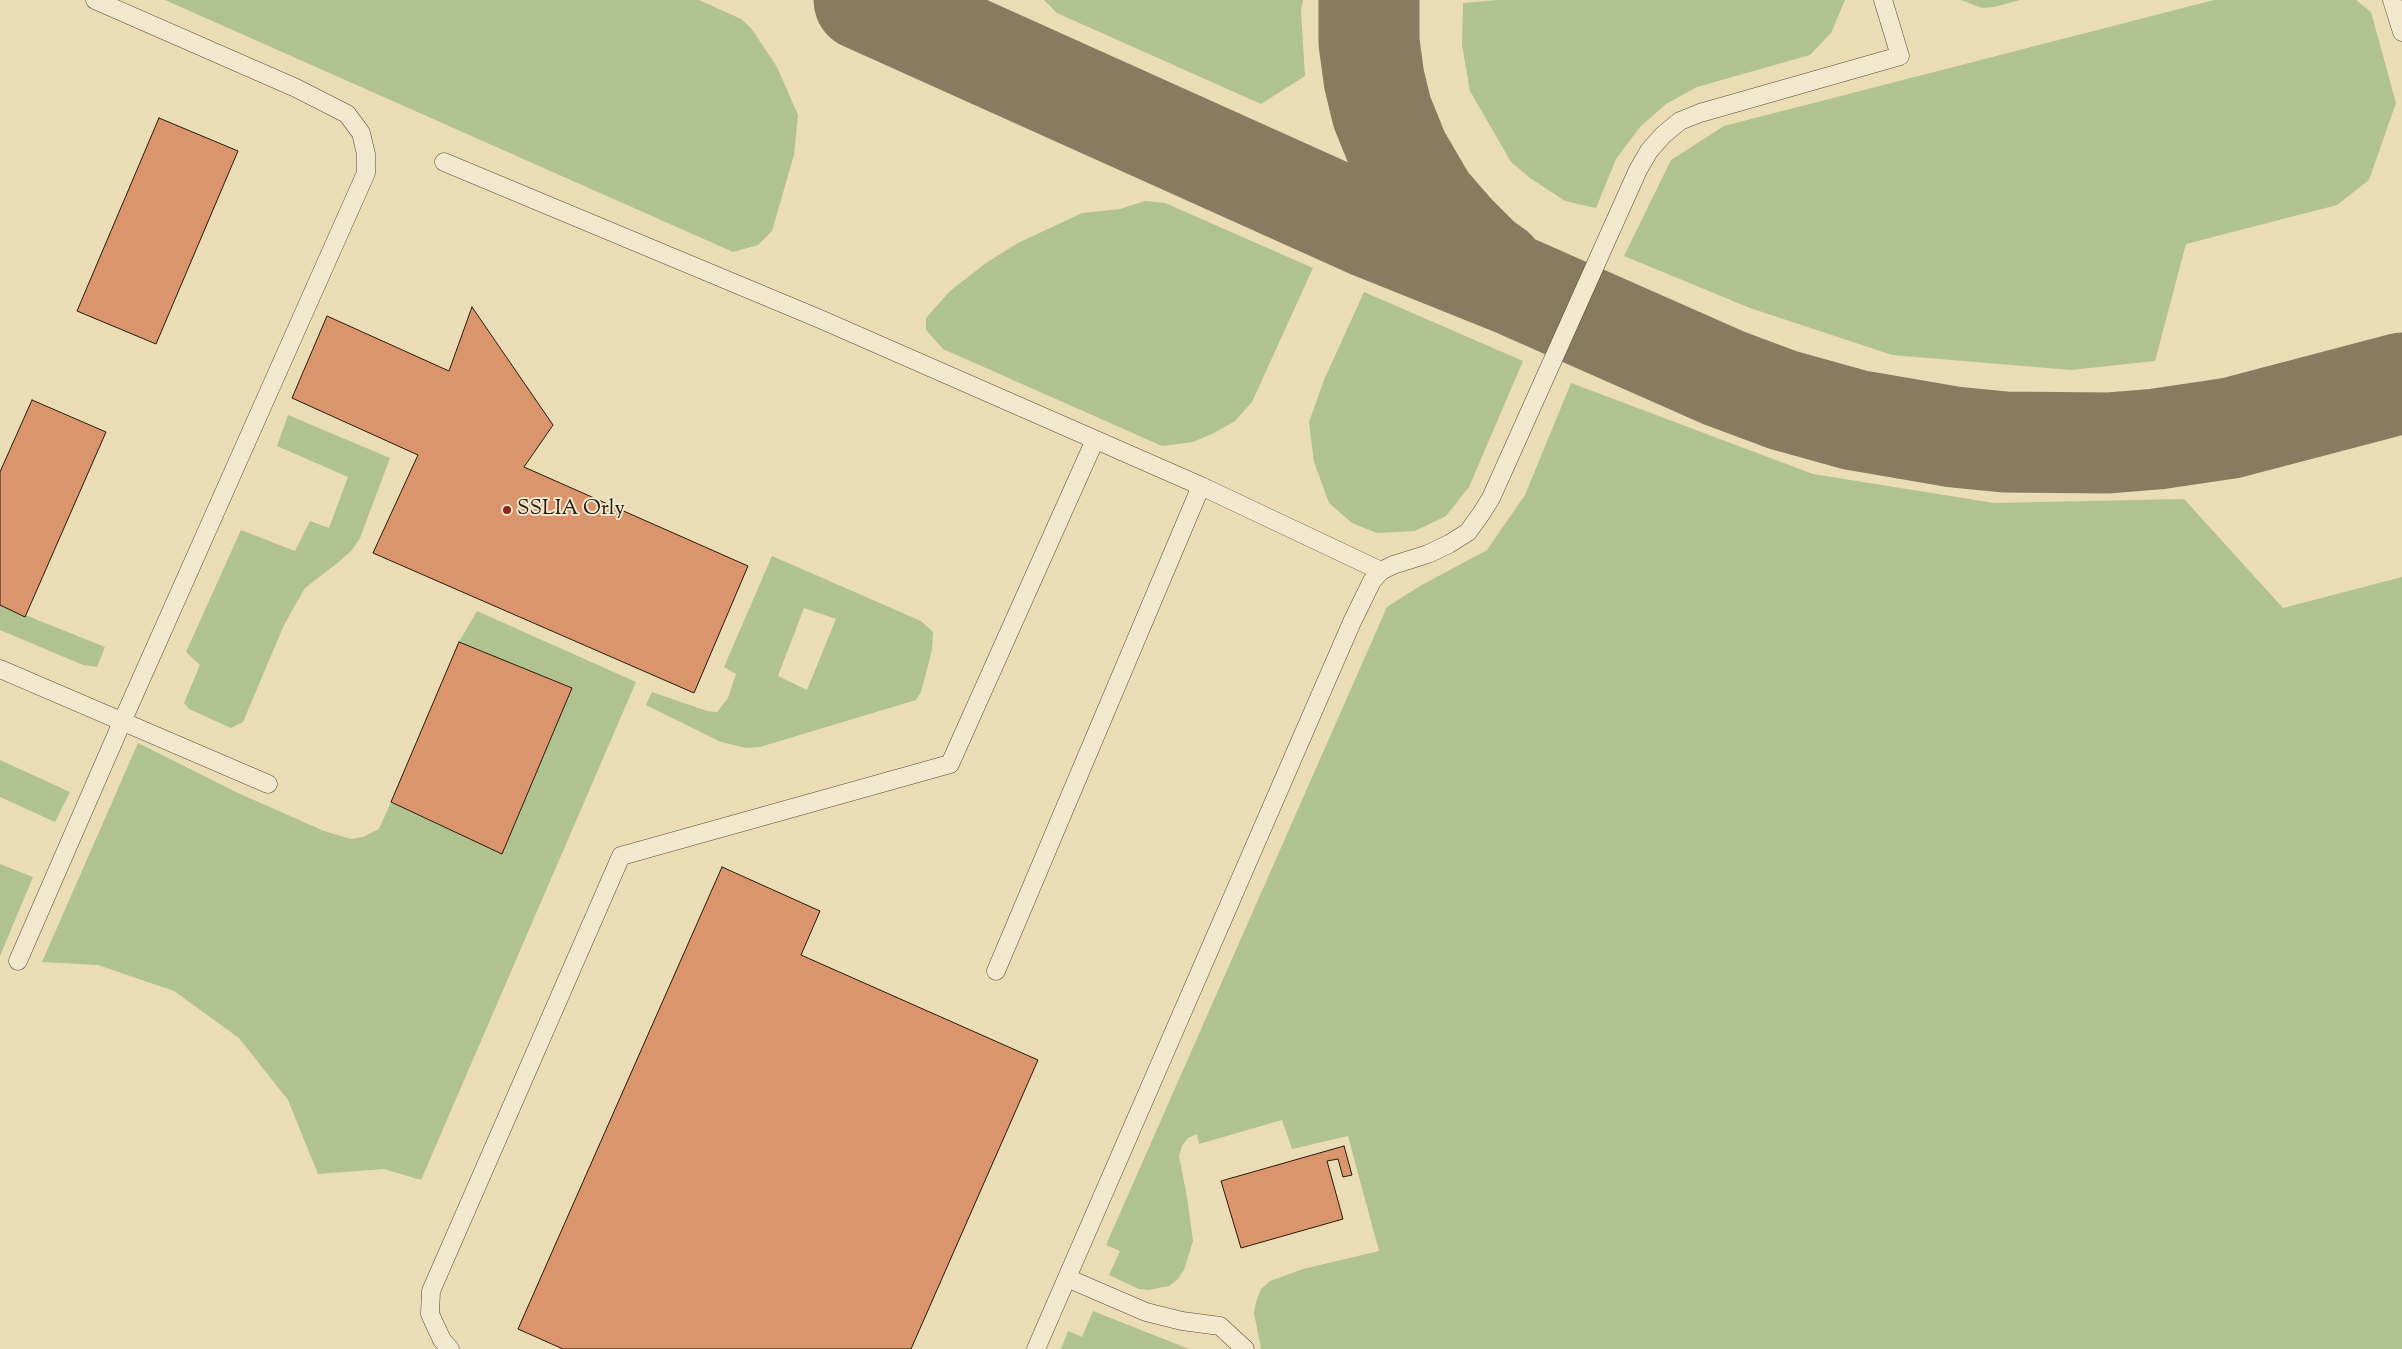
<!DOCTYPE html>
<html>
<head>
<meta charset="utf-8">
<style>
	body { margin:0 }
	canvas { display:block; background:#eadcb4 }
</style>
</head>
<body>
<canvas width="2402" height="1349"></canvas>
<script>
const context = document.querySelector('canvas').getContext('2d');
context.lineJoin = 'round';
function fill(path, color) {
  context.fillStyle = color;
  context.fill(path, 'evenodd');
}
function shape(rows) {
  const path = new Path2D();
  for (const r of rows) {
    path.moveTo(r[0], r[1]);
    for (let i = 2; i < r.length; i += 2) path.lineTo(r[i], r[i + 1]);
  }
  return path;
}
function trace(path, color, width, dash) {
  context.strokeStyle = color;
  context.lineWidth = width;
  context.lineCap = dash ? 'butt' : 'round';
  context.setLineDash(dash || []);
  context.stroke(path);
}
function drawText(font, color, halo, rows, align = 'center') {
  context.font = font + ' "Sorts Mill Goudy",serif';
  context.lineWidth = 4;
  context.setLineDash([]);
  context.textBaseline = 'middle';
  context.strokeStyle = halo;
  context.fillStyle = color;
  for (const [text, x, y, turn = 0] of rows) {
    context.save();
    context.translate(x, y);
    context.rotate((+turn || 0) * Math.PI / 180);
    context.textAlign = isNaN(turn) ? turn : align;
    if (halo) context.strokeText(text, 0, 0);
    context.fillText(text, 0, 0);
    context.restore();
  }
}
fill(shape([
	[165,0,699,0,741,19,751,28,777,67,798,115,794,155,772,231,758,245,733,252],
	[1044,0,1303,0,1301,11,1305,76,1261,104,1057,13],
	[1497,0,1845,0,1831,33,1810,55,1697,87,1666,104,1640,127,1616,159,1596,208,1565,201,1530,178,1511,162,1470,91,1462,45,1463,3],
	[1961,0,2020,0,1994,7,1982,8],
	[2214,0,2356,0,2371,12,2396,103,2369,180,2337,205,2186,244,2155,361,2071,370,1892,355,1750,308,1624,256,1671,160,1724,126],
	[1145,201,1165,203,1313,268,1252,402,1235,421,1214,433,1193,442,1162,446,943,349,926,330,926,318,950,291,986,263,1018,243,1082,213,1120,209],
	[1364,292,1523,361,1469,487,1446,516,1415,531,1377,533,1352,523,1329,503,1314,462,1309,422,1324,380],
	[1571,383,1813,474,1994,503,2184,499,2283,608,2402,577,2402,1349,1261,1349,1254,1313,1256,1302,1261,1289,1270,1281,1303,1269,1379,1251,1348,1136,1292,1149,1282,1120,1199,1144,1197,1134,1188,1138,1182,1146,1179,1156,1187,1197,1193,1241,1184,1270,1177,1280,1169,1286,1148,1290,1139,1289,1109,1275,1120,1251,1106,1245,1387,607,1420,586,1487,550,1525,495],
	[288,415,390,458,360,538,352,550,340,561,305,588,284,625,243,722,231,728,189,709,184,703,200,665,186,652,241,530,295,551,310,521,329,528,348,477,277,446],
	[772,556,921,621,933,632,932,650,921,692,916,700,760,747,746,748,721,742,646,705,652,692,707,711,717,712,728,698,736,674,724,667],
	[804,608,836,619,807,690,778,676],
	[0,605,105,647,97,667,83,665,0,630],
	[477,611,636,682,421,1180,384,1169,318,1174,288,1100,239,1038,174,991,98,965,42,962,138,743,236,792,324,831,351,839,363,837,379,829,391,802,502,854,570,693,459,642],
	[0,760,70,792,55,822,0,797],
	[0,864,33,877,0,956],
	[1093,1311,1189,1349,1061,1349,1068,1331,1082,1337]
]), '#b1c291');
trace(shape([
	[864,0,1371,228,1518,287,1724,378,1783,400,1855,420,1954,437,2005,442,2108,443,2157,439,2231,428,2402,383],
	[1369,0,1369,42,1374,79,1382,112,1399,154,1427,202,1454,233,1481,260,1495,270]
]), '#887b60', 101);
const building = shape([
	[159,118,238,151,156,344,77,311,159,118],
	[472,307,553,425,524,467,748,566,694,693,373,553,418,455,292,398,327,316,449,371,472,307],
	[32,400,106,432,25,617,0,605,0,472,32,400],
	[459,642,572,688,502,854,391,802,459,642],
	[722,867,820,911,801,955,1038,1060,911,1349,563,1349,518,1329,722,867],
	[1344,1146,1352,1175,1343,1177,1338,1159,1327,1161,1343,1219,1241,1248,1221,1181,1344,1146]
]);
fill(building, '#db956d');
trace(building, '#261a0b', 1);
const service = shape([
	[2392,0,2402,32],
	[444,162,820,319,1201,486,1381,571],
	[0,669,268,784],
	[18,961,122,722,366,173,366,154,361,133,347,114,296,88,95,0],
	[996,971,1201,486],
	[1067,1278,1146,1312,1182,1321,1220,1326,1245,1349],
	[450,1349,442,1340,430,1314,431,1291,621,856,950,764,1095,440],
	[1036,1349,1352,622,1372,581,1381,571,1393,565,1428,554,1449,544,1468,532,1481,514,1491,498,1638,170,1649,151,1663,135,1680,121,1700,113,1900,56,1883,0]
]);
trace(service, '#574a35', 19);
trace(service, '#f1e8ce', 18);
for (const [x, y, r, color] of [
	[507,510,5,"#8f2418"]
]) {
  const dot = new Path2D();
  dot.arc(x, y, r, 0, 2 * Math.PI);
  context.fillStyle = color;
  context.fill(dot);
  trace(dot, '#f1e8ce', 2);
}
drawText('21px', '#261a0b', '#f1e8ce', [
	["SSLIA Orly",517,510]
], 'left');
</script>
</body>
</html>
